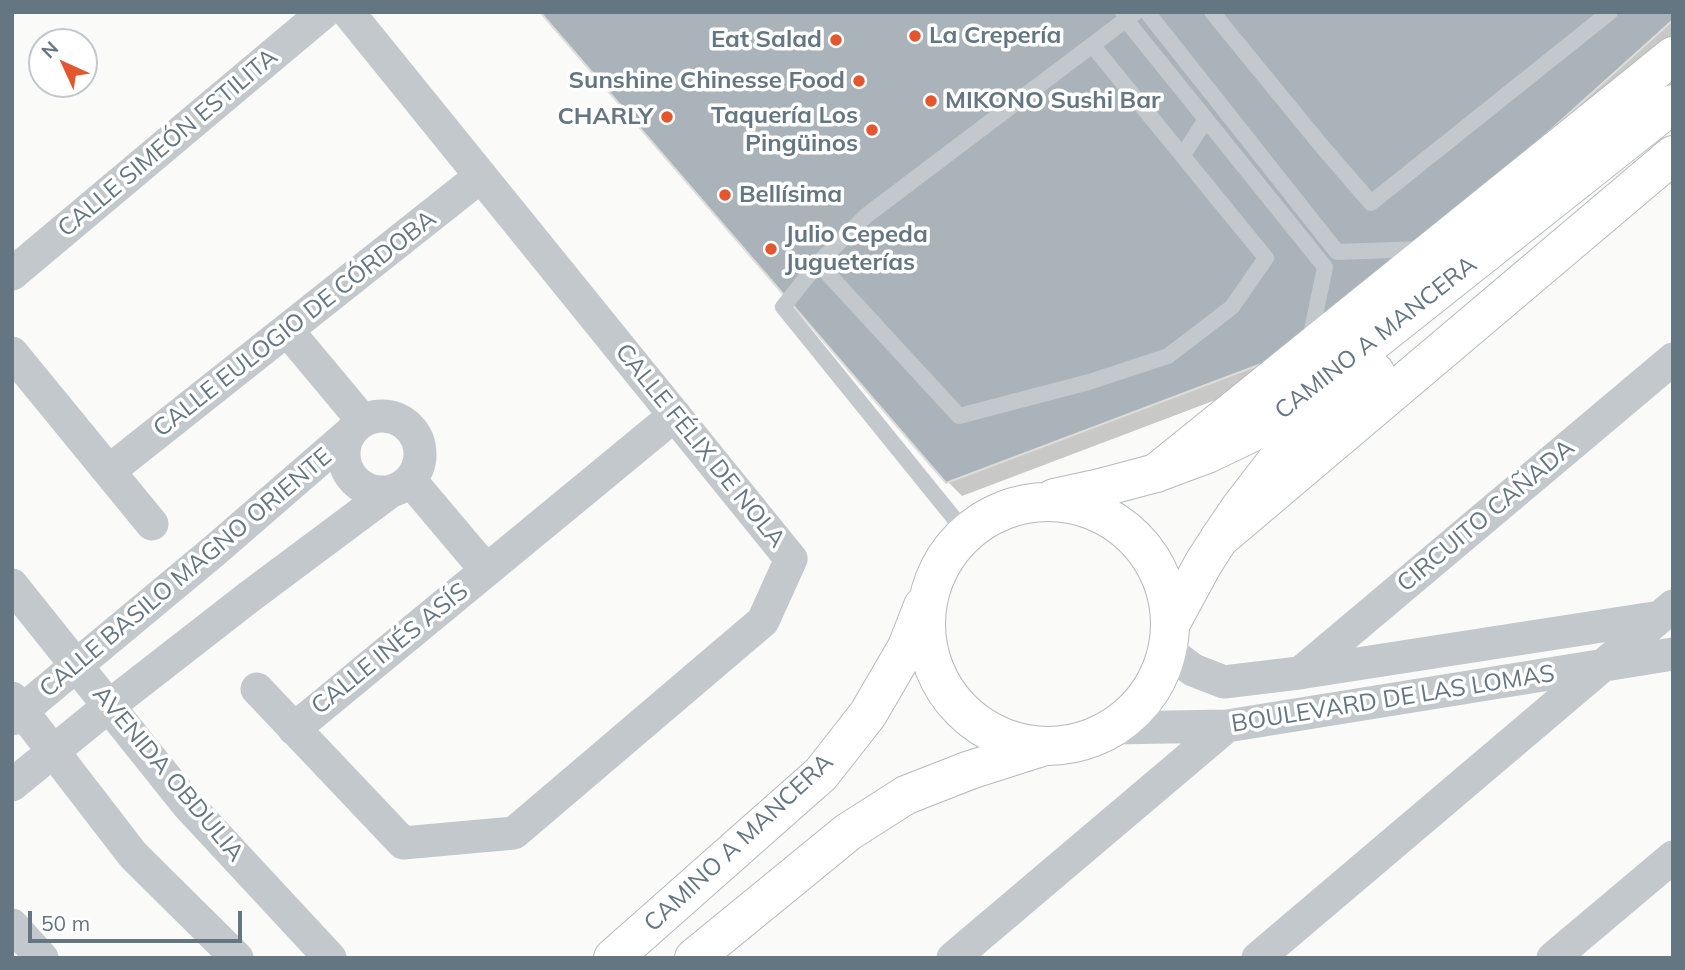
<!DOCTYPE html>
<html>
<head>
<meta charset="utf-8">
<style>
	body { margin:0 }
	#map { position:relative; width:1685px; height:970px; overflow:hidden; background:#fafaf8; font-family:Mulish,sans-serif }
	canvas { display:block }
	.frame { position:absolute; inset:0; border:14px solid #657683; pointer-events:none }
	.north { position:absolute; left:28px; top:28px; width:70px; height:70px; box-sizing:border-box; background:#fff; border:2px solid #c1c8cd; border-radius:50%; rotate:315deg; font-size:19px; font-weight:700; line-height:28px; text-align:center; color:#657683 }
	.north::after { content:''; display:block; margin:auto; width:24px; height:32px; background:#e4572e; clip-path:polygon(50% 0,100% 100%,50% 72%,0 100%) }
	.scale { position:absolute; left:28px; top:911px; width:214px; height:32px; box-sizing:border-box; border:4px solid #657683; border-top:0; padding-left:9px; font-size:21px; line-height:24px; white-space:nowrap; color:#657683; -webkit-text-stroke:5px #fff; paint-order:stroke }
</style>
</head>
<body>
<div id="map">
<canvas width="1685" height="970"></canvas>
<div class="frame"></div>
<div class="north">N</div>
<div class="scale">50 m</div>
</div>
<script>
const context = document.querySelector('canvas').getContext('2d');
context.lineJoin = 'round';
function fill(path, color) {
  context.fillStyle = color;
  context.fill(path, 'evenodd');
}
function shape(rows) {
  const path = new Path2D();
  for (const r of rows) {
    if (r.length === 3) {
      path.moveTo(r[0] + r[2], r[1]);
      path.arc(r[0], r[1], r[2], 0, 2 * Math.PI);
      continue;
    }
    path.moveTo(r[0], r[1]);
    for (let i = 2; i < r.length; i += 2) path.lineTo(r[i], r[i + 1]);
  }
  return path;
}
function trace(path, color, width, dash) {
  context.strokeStyle = color;
  context.lineWidth = width;
  context.lineCap = dash ? 'butt' : 'round';
  context.setLineDash(dash || []);
  context.stroke(path);
}
function drawText(font, color, halo, rows, align = 'center') {
  context.font = font + ' Mulish,sans-serif';
  context.lineWidth = 7;
  context.setLineDash([]);
  context.textBaseline = 'middle';
  context.strokeStyle = halo;
  context.fillStyle = color;
  for (const [text, x, y, turn = 0] of rows) {
    context.save();
    context.translate(x, y);
    context.rotate((+turn || 0) * Math.PI / 180);
    context.textAlign = isNaN(turn) ? turn : align;
    if (halo) context.strokeText(text, 0, 0);
    context.fillText(text, 0, 0);
    context.restore();
  }
}
fill(shape([
	[1673,12,1673,47,1279,376,962,496,947,481]
]), '#0003');
const building = shape([
	[540,12,1673,12,1673,20,1427,241,1264,363,946,483,540,12]
]);
fill(building, '#aab3b9');
trace(building, '#dcdcda', 2);
const secondary = shape([
	[1054,498,1100,488,1156,473,1207,454,1257,430,1311,391,1673,104],
	[1048,624,122],
	[1171,623,1203,564,1219,539,1240,508,1281,455,1375,372],
	[613,958,821,774,868,714,907,647,923,606],
	[694,958,848,832,906,795,970,770,1042,747]
]);
const highway = shape([
	[1156,473,1673,56],
	[1219,539,1673,155]
]);
trace(secondary, '#b3babf', 40);
trace(highway, '#b4b9bd', 40);
trace(shape([
	[1123,12,1126,20,1325,267,1310,340],
	[1147,12,1337,252,1422,249],
	[1212,12,1320,144,1371,203,1610,12],
	[1183,155,1206,119],
	[818,263,959,416,1089,382,1168,356,1232,307,1266,258,1092,45],
	[966,533,783,307,818,263,867,215,1136,12]
]), '#c3c8cc', 16);
trace(shape([
	[12,274,324,12],
	[287,330,363,421],
	[12,353,152,524],
	[382,454,38],
	[109,471,481,176],
	[410,480,486,570],
	[12,585,187,804,330,958],
	[1168,651,1193,670,1224,682,1299,673,1660,617],
	[1300,673,1673,359],
	[257,689,403,843,514,833,763,621,791,559,348,12],
	[12,698,133,855,237,958],
	[12,719,214,551,349,434],
	[1113,728,1227,726,1673,654],
	[294,729,675,415],
	[12,785,109,706,249,597,391,491],
	[12,925,42,958],
	[953,958,1227,726],
	[1258,958,1673,606],
	[1553,958,1673,857]
]), '#c3c8cc', 33);
trace(secondary, '#fff', 38);
trace(highway, '#fff', 38);
for (const [x, y, r, color] of [
	[915,36,7,"#e4572e"],
	[836,40,7,"#e4572e"],
	[859,81,7,"#e4572e"],
	[931,101,7,"#e4572e"],
	[667,117,7,"#e4572e"],
	[872,130,7,"#e4572e"],
	[725,195,7,"#e4572e"],
	[771,249,7,"#e4572e"]
]) {
  const dot = new Path2D();
  dot.arc(x, y, r, 0, 2 * Math.PI);
  context.fillStyle = color;
  context.fill(dot);
  trace(dot, '#fff', 2.5);
}
drawText('bold 24px', '#657683', '#fff', [
	["La Crepería",929,36],
	["Eat Salad",822,40,"right"],
	["Sunshine Chinesse Food",845,81,"right"],
	["MIKONO Sushi Bar",945,101],
	["Taquería Los",858,116,"right"],
	["Pingüinos",858,144,"right"],
	["CHARLY",653,117,"right"],
	["Bellísima",739,195],
	["Julio Cepeda",785,235],
	["Jugueterías",785,263]
], 'left');
drawText('24px', '#657683', '#fff', [
	["CALLE SIMEÓN ESTILITA",168,143,-40],
	["CALLE EULOGIO DE CÓRDOBA",295,324,-38],
	["CAMINO A MANCERA",1376,338,-38],
	["CALLE FÉLIX DE NOLA",700,446,51],
	["CIRCUITO CAÑADA",1486,516,-40],
	["CALLE BASILO MAGNO ORIENTE",186,573,-40],
	["CALLE INÉS ASÍS",390,649,-39],
	["BOULEVARD DE LAS LOMAS",1393,699,-9],
	["AVENIDA OBDULIA",168,774,50],
	["CAMINO A MANCERA",739,843,-43]
]);
</script>
</body>
</html>
